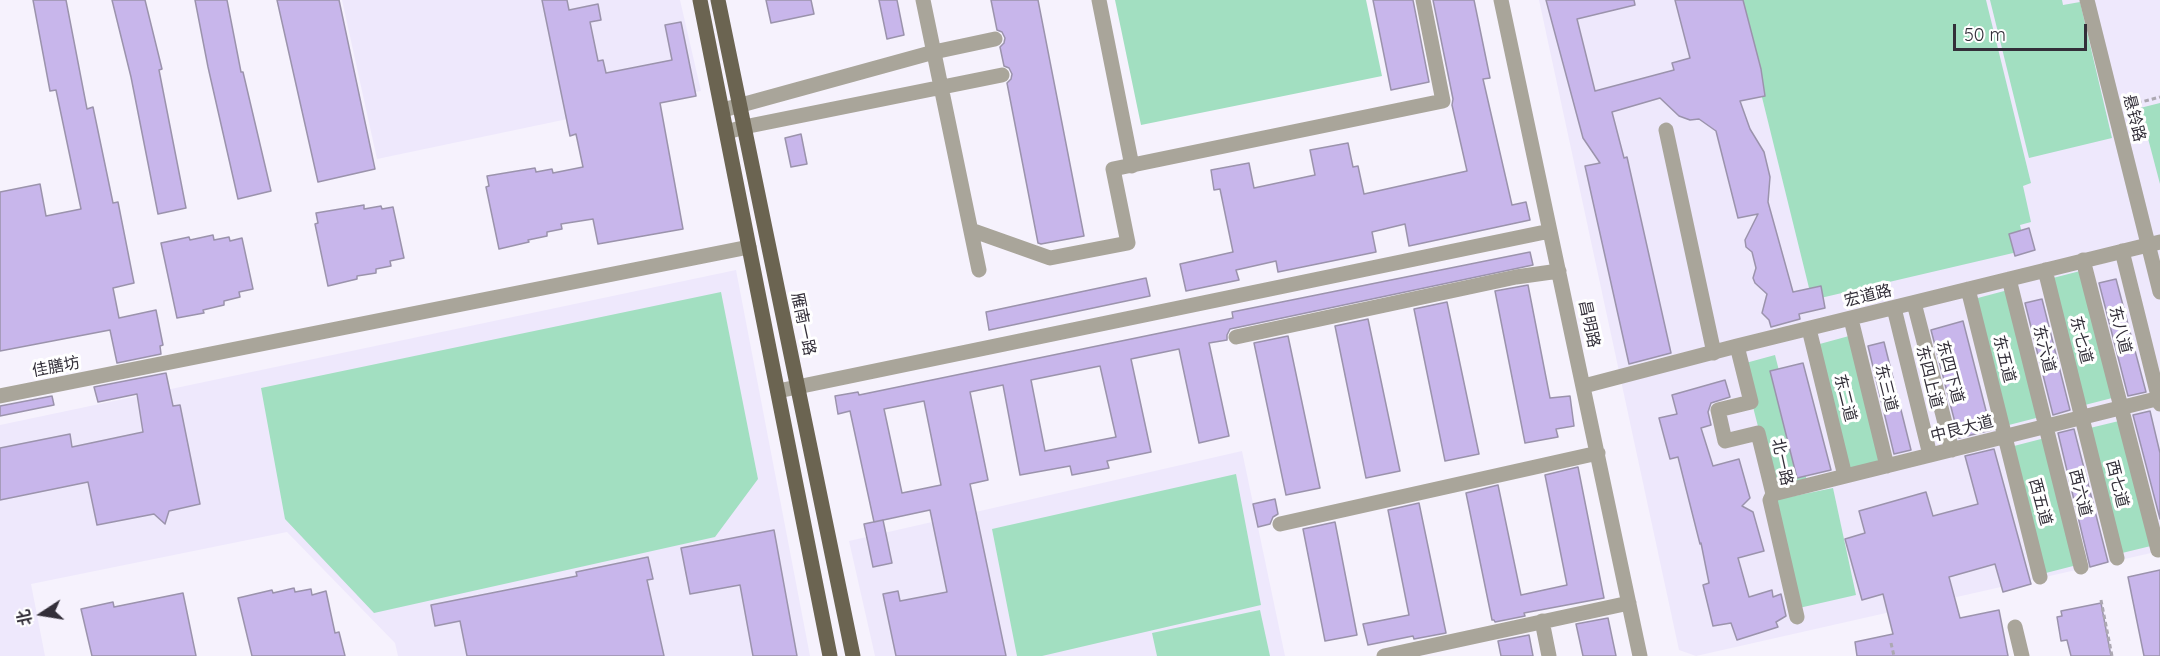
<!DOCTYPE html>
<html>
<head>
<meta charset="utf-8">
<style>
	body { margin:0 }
	#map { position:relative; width:2160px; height:656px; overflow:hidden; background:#f6f2fd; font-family:Quicksand,"Noto Sans SC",sans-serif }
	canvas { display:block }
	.north { position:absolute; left:12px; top:584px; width:60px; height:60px; -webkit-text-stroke:4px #fff; paint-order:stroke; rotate:258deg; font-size:16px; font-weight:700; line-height:24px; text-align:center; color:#332f39 }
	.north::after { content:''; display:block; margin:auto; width:21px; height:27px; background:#332f39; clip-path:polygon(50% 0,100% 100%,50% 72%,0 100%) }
	.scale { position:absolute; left:1953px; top:24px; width:134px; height:27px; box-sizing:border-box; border:3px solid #332f39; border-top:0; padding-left:8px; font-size:18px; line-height:21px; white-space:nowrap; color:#332f39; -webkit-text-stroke:4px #fff; paint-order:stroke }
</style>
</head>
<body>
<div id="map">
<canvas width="2160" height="656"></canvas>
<div class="north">北</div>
<div class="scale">50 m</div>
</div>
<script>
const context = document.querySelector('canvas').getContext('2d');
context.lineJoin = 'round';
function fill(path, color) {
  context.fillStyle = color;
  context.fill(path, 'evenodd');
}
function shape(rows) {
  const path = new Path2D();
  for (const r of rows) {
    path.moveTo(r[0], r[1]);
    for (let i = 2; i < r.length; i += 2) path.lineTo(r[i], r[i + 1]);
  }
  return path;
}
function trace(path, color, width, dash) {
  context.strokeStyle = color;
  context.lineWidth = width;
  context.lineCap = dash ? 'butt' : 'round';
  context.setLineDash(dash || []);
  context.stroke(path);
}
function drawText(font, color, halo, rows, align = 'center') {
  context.font = font + ' Quicksand,"Noto Sans SC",sans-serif';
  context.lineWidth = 6;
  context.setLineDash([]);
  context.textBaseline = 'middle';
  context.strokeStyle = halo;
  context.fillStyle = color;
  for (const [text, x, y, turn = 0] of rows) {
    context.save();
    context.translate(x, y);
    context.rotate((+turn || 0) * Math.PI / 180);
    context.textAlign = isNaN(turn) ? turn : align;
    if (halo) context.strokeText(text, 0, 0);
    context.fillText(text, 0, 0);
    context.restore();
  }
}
fill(shape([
	[342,0,680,0,701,91,377,159],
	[1539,0,2160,0,2160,551,1696,656,1679,650],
	[736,270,810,656,398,656,395,643,287,532,31,584,45,656,0,656,0,425],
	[1242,451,1285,656,875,656,849,541]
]), '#eee8fc');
fill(shape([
	[1115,0,1366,0,1382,76,1141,125],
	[1738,0,1986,0,2031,183,2023,186,2031,222,2020,225,2026,250,1812,300],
	[1990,0,2062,0,2063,5,2080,2,2112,138,2029,158],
	[2160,103,2160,184,2140,108],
	[2084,270,2116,397,2081,406,2049,279],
	[2008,290,2040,417,2005,426,1974,299],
	[721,292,758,479,715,537,374,613,285,519,261,388],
	[1849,336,1881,461,1848,470,1816,345],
	[1775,355,1807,481,1774,489,1742,364],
	[2123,420,2155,545,2122,553,2090,428],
	[2045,438,2077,565,2042,574,2010,447],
	[1236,474,1261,605,1042,656,1017,656,992,529],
	[1833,488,1856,595,1799,608,1775,500],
	[1260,610,1270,656,1157,656,1152,633]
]), '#a2dfc1');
const building = shape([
	[33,0,66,0,87,109,93,107,113,203,118,202,134,283,113,288,119,318,156,310,163,345,160,346,161,354,117,363,110,330,0,351,0,192,40,184,46,216,81,209,56,90,50,91,33,0],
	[112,0,145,0,162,69,159,70,186,208,158,214,131,77,112,0],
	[195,0,227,0,241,72,243,72,271,191,238,199,208,67,195,0],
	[277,0,339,0,375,169,318,182,277,0],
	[542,0,567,0,569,10,598,4,601,20,590,22,598,61,603,60,606,73,672,60,665,25,681,22,696,96,660,103,683,229,598,244,593,219,561,224,562,229,547,232,547,236,528,240,529,242,499,249,486,187,489,186,487,176,535,168,536,172,552,169,553,173,583,167,576,134,570,136,542,0],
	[766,0,811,0,814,14,771,23,766,0],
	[879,0,897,0,904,35,887,39,879,0],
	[991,0,1038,0,1084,236,1041,244,1038,243,1007,83,1011,79,1012,74,1009,68,1004,66,1000,47,1004,43,1005,38,1002,32,997,30,991,0],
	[1373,0,1413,0,1429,82,1391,90,1373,0],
	[1433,0,1474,0,1490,78,1483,79,1512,205,1526,202,1530,220,1409,246,1405,224,1372,232,1376,252,1278,272,1276,261,1236,270,1239,280,1186,291,1180,264,1233,252,1220,189,1214,190,1211,170,1249,163,1254,188,1315,175,1310,150,1348,143,1353,167,1358,166,1364,194,1467,171,1452,105,1453,99,1433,0],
	[1546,0,1634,0,1635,5,1577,19,1595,91,1674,70,1672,63,1690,58,1675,0,1743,0,1761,69,1765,96,1740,101,1750,129,1764,152,1770,177,1768,202,1793,292,1821,286,1825,308,1799,314,1800,319,1771,327,1769,320,1762,313,1767,294,1755,283,1753,278,1756,268,1752,252,1746,247,1745,240,1758,214,1738,218,1716,131,1699,119,1690,120,1679,116,1660,98,1612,112,1624,158,1627,157,1671,353,1629,364,1585,166,1600,163,1583,138,1546,0],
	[801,134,807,164,791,167,785,138,801,134],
	[364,205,364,209,381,206,382,209,393,207,404,258,390,261,391,266,376,269,376,273,357,276,357,279,328,286,315,224,318,223,316,213,364,205],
	[2029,228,2035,250,2015,256,2009,234,2029,228],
	[213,235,214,240,229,237,230,241,242,238,253,289,239,292,240,297,224,301,224,305,203,310,204,313,177,318,161,243,189,237,190,240,213,235],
	[1530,252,1533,265,1230,329,1227,335,1227,340,1209,343,1229,436,1199,443,1179,349,1131,359,1151,452,1107,461,1109,468,1072,475,1070,466,1020,475,1003,385,970,392,988,480,970,484,1006,656,896,656,883,594,898,591,900,601,947,592,930,510,874,522,850,411,838,414,835,396,858,392,859,395,1233,318,1232,312,1530,252],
	[1100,366,1116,437,1045,451,1031,380,1100,366],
	[924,401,941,485,902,493,884,409,924,401],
	[1146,278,1150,296,989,330,986,312,1146,278],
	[2116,279,2146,392,2128,396,2099,283,2116,279],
	[1528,285,1550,398,1570,396,1574,426,1556,429,1558,437,1525,443,1495,291,1528,285],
	[2042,299,2070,410,2053,415,2025,303,2042,299],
	[1447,302,1479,454,1445,461,1414,309,1447,302],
	[1368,319,1400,471,1366,478,1335,326,1368,319],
	[1963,321,1991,430,1959,438,1931,330,1963,321],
	[1288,336,1320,488,1286,495,1254,343,1288,336],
	[1884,342,1911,450,1894,454,1868,346,1884,342],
	[1803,363,1831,470,1797,478,1770,371,1803,363],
	[166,373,173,406,180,405,200,504,169,511,165,524,154,514,97,525,88,482,0,500,0,448,70,434,72,447,143,432,137,394,98,402,94,387,166,373],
	[1725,380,1730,397,1711,403,1708,412,1711,425,1701,428,1713,466,1739,459,1750,498,1742,506,1753,512,1764,551,1738,558,1749,597,1772,590,1773,597,1781,594,1786,616,1776,622,1778,627,1737,640,1731,623,1713,626,1703,585,1709,583,1701,543,1700,544,1678,457,1670,459,1659,418,1677,414,1672,395,1725,380],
	[52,396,54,405,0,416,0,406,52,396],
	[2150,411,2160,453,2160,519,2133,415,2150,411],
	[2074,429,2108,562,2090,567,2058,433,2074,429],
	[1994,449,2031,584,2003,592,1995,564,1949,577,1960,618,1999,610,2008,656,1857,656,1855,642,1893,634,1883,594,1862,600,1855,575,1845,539,1865,533,1859,511,1926,492,1933,516,1978,504,1965,456,1994,449],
	[1578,467,1604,598,1524,613,1525,616,1495,622,1494,620,1492,620,1466,493,1498,485,1521,595,1567,585,1545,475,1578,467],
	[1275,499,1278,514,1273,517,1270,524,1258,527,1253,504,1275,499],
	[1419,503,1446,633,1414,639,1413,636,1368,645,1363,624,1409,615,1388,510,1419,503],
	[883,520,892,563,873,567,864,524,883,520],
	[1335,522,1357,635,1325,641,1303,529,1335,522],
	[774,530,797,656,753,656,740,585,690,594,681,548,774,530],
	[648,557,653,579,647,580,664,656,467,656,460,621,435,626,431,605,577,576,576,572,648,557],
	[2160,570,2160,656,2144,656,2128,577,2160,570],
	[294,588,295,592,311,589,312,595,326,591,335,633,339,632,345,656,252,656,238,598,272,590,273,593,294,588],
	[183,593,196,656,92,656,81,609,113,602,114,607,183,593],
	[2101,603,2111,656,2071,656,2067,640,2061,641,2057,617,2062,616,2061,611,2101,603],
	[1608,618,1616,656,1583,656,1576,624,1608,618],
	[1529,635,1533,656,1501,656,1498,641,1529,635]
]);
fill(building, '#c8b6eb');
trace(building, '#9b93ac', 1.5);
trace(shape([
	[2130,105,2160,97],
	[2101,600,2112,656],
	[1891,643,1894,656]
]), '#aca8b2', 3, [4.5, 3]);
trace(shape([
	[923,0,979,270],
	[1099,0,1132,166],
	[1501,0,1640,656],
	[2087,0,2160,292],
	[723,110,934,52,995,39],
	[1666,130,1714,353],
	[727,132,744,127,1002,75],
	[971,230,1050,258,1128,243,1113,169,1443,101,1423,0],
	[2122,251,2160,404],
	[2083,260,2158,550],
	[2045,270,2117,558],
	[2009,279,2081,567],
	[1968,289,2040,577],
	[1914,303,1952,450],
	[1894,308,1930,455],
	[1851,319,1887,466],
	[1809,329,1845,476],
	[1236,337,1516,277,1559,271],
	[1737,346,1751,402,1718,410,1725,441,1758,433,1773,494,1770,500,1797,617],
	[1584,386,1737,346,2160,242],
	[778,391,1550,231],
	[0,396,749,247],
	[1773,494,2160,398],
	[1280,524,1598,453],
	[1542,621,1549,656],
	[2015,627,2022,656],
	[1384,656,1629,603]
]), '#a9a59a', 15);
trace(shape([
	[700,0,830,656],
	[718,0,853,656]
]), '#6b6451', 15);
drawText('16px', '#332f39', '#fff', [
	["悬铃路",2134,118,76],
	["宏道路",1868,296,-14],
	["雁南一路",803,324,78],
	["昌明路",1589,324,78],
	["东八道",2120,330,76],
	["东七道",2081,340,76],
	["东六道",2044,349,76],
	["东五道",2004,359,76],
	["佳膳坊",56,367,-11],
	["东四下道",1950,372,75],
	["东四上道",1929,377,76],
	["东三道",1886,388,76],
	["东二道",1845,398,76],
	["中艮大道",1962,429,-14],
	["北一路",1782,462,78],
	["西七道",2117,484,76],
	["西六道",2080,493,76],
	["西五道",2040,502,75]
]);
</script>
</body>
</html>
